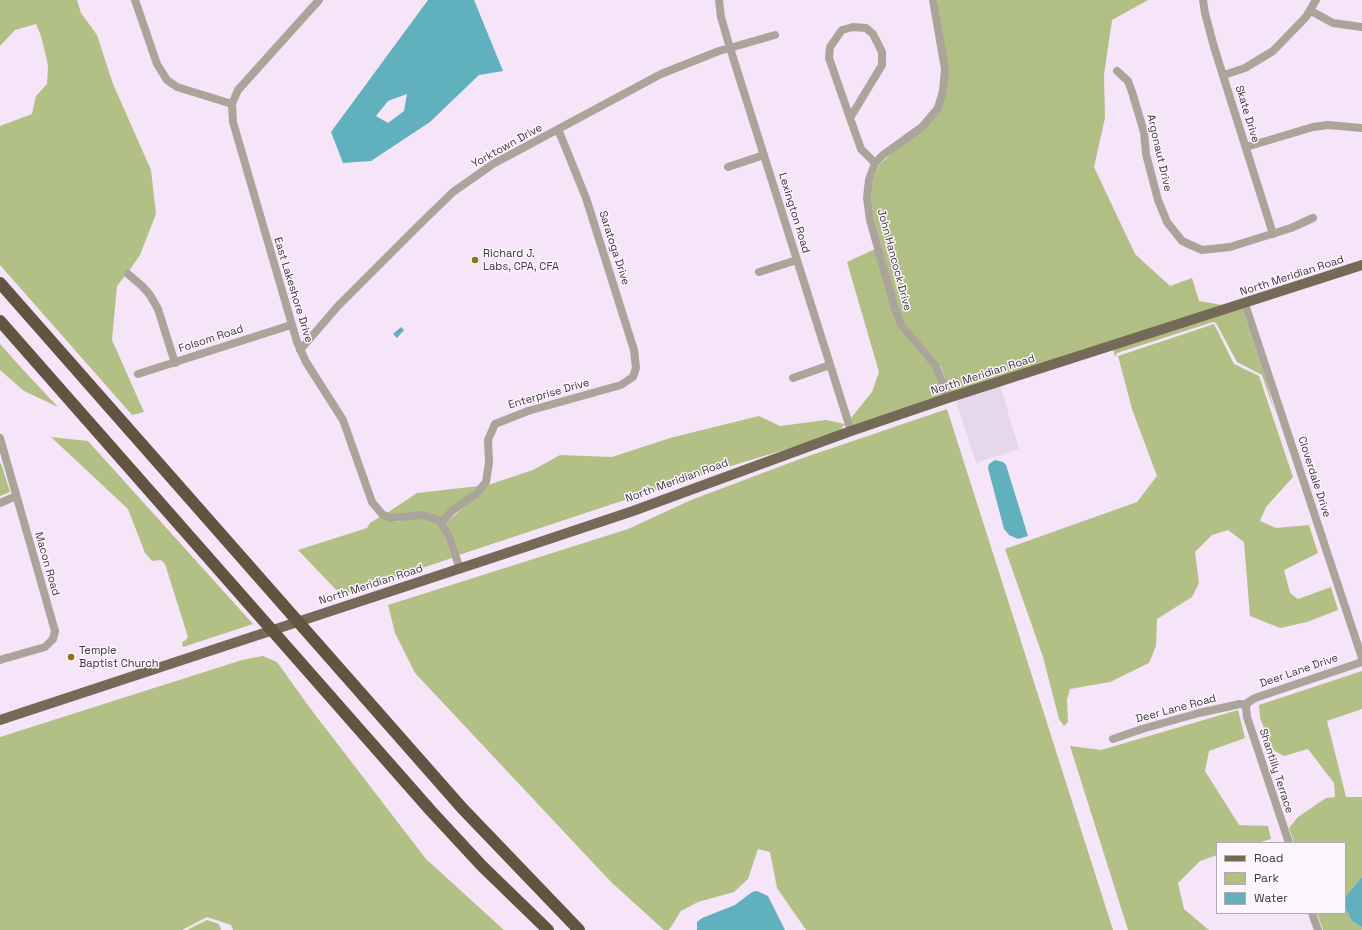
<!DOCTYPE html>
<html>
<head>
<meta charset="utf-8">
<style>
	body { margin:0 }
	#map { position:relative; width:1362px; height:930px; overflow:hidden; background:#f6e4f9; font-family:"Space Grotesk",sans-serif }
	canvas { display:block }
	.legend { position:absolute; left:1216px; top:842px; width:130px; height:72px; box-sizing:border-box; background:#fdf5fe; border:1px solid #b1a9b2; margin:0; padding:5px 7px; list-style:none; font-size:12px; color:#3e373f }
	.legend li { display:flex; align-items:center; gap:8px; height:20px }
	.legend b { width:20px; border:1px solid #b1a9b2 }
</style>
</head>
<body>
<div id="map">
<canvas width="1362" height="930"></canvas>
<ul class="legend">
<li><b style="height:5px;background:#756958"></b>Road</li>
<li><b style="height:11px;background:#b1bf84"></b>Park</li>
<li><b style="height:11px;background:#60b0be"></b>Water</li>
</ul>
</div>
<script>
const context = document.querySelector('canvas').getContext('2d');
context.lineJoin = 'round';
function fill(path, color) {
  context.fillStyle = color;
  context.fill(path, 'evenodd');
}
function shape(rows) {
  const path = new Path2D();
  for (const r of rows) {
    path.moveTo(r[0], r[1]);
    for (let i = 2; i < r.length; i += 2) path.lineTo(r[i], r[i + 1]);
  }
  return path;
}
function trace(path, color, width, dash) {
  context.strokeStyle = color;
  context.lineWidth = width;
  context.lineCap = dash ? 'butt' : 'round';
  context.setLineDash(dash || []);
  context.stroke(path);
}
function drawText(font, color, halo, rows, align = 'center') {
  context.font = font + ' "Space Grotesk",sans-serif';
  context.lineWidth = 3;
  context.setLineDash([]);
  context.textBaseline = 'middle';
  context.strokeStyle = halo;
  context.fillStyle = color;
  for (const [text, x, y, turn = 0] of rows) {
    context.save();
    context.translate(x, y);
    context.rotate((+turn || 0) * Math.PI / 180);
    context.textAlign = isNaN(turn) ? turn : align;
    if (halo) context.strokeText(text, 0, 0);
    context.fillText(text, 0, 0);
    context.restore();
  }
}
fill(shape([
	[1000,385,1019,449,976,463,955,399]
]), '#e6d8ea');
fill(shape([
	[937,0,1148,0,1112,20,1104,75,1105,118,1094,167,1135,254,1170,286,1192,278,1199,301,1228,306,950,394,941,366,905,324,898,308,874,219,871,198,873,180,879,165,941,109,947,91,948,69],
	[875,249,899,328,933,368,943,397,854,427,851,418,872,392,879,372,847,262],
	[1242,308,1266,380,1274,410,1262,375,1237,362,1216,323,1213,322,1117,353,1115,357,1113,349],
	[1,463,10,492,0,496,0,464]
]), '#b1bf84');
fill(shape([
	[0,0,77,0,81,13,97,35,113,84,151,170,156,214,140,255,129,271,128,270,123,274,125,276,117,286,112,340,144,412,132,415,0,265,0,126,32,114,36,96,47,84,48,65,41,36,36,24,15,30,0,46],
	[1214,324,1234,364,1259,376,1293,477,1266,507,1260,521,1276,528,1309,525,1318,553,1284,570,1290,593,1298,599,1331,587,1338,610,1307,622,1280,628,1250,616,1244,542,1228,530,1212,535,1195,552,1199,583,1192,597,1157,619,1156,646,1149,663,1110,682,1070,689,1067,699,1068,722,1064,726,1059,719,1043,657,1005,549,1137,502,1157,476,1132,409,1118,356],
	[0,344,26,373,58,407,24,391,0,370],
	[947,409,1113,930,806,930,777,888,770,852,758,849,748,879,734,892,698,902,681,911,669,930,664,930,611,882,415,673,395,633,388,605,628,529,691,500,800,459],
	[759,416,780,426,826,420,845,424,839,432,810,442,685,480,459,555,446,523,488,485,533,470,560,455,612,457,670,438],
	[51,437,88,441,253,624,183,647,182,642,186,640,188,637,165,564,161,560,152,561,145,553,128,509],
	[479,486,441,518,424,512,392,515,387,513,417,493],
	[380,517,395,522,423,518,434,522,438,525,445,538,452,558,341,595,298,550,367,528,370,523],
	[263,656,277,662,310,708,426,859,504,930,233,930,231,925,207,917,182,930,0,930,0,737,242,660],
	[1362,671,1362,709,1327,721,1346,797,1362,797,1362,877,1346,896,1352,921,1362,927,1362,930,1323,930,1317,913,1345,913,1345,843,1294,843,1289,828,1298,817,1326,798,1335,797,1334,783,1308,749,1284,756,1273,750,1260,718,1259,705],
	[1238,710,1245,738,1209,751,1205,771,1239,825,1268,826,1271,839,1257,843,1217,843,1217,855,1200,861,1178,883,1184,909,1209,930,1128,930,1070,746,1101,750],
	[207,920,219,924,221,930,187,930]
]), '#b3c085');
fill(shape([
	[428,0,474,0,503,71,479,75,430,122,371,161,343,163,331,132],
	[407,94,404,111,388,123,376,116,388,101],
	[401,327,404,330,397,338,393,334],
	[995,460,1003,462,1006,465,1028,536,1018,539,1009,535,1004,529,988,468,989,464],
	[1362,877,1362,927,1352,921,1345,907,1346,896],
	[757,891,768,896,785,930,697,930,697,922,702,918,735,905,752,892]
]), '#60b0be');
trace(shape([
	[135,0,157,64,167,80,177,87,232,104],
	[319,0,238,90,232,104,233,122,297,342,306,362,343,420,372,502,382,514,390,518,424,515,440,521,449,537,460,569],
	[719,0,721,17,730,48,851,431],
	[933,0,945,69,943,91,938,108,922,127,883,155,875,163,869,180,867,198,870,220,895,309,902,326,936,366,948,398],
	[1203,0,1205,13,1214,47,1273,234],
	[1311,11,1333,23,1362,27],
	[853,27,866,28,873,34,882,52,882,65,850,118,829,58,830,47,842,30,853,27],
	[1117,71,1128,81,1132,92,1144,132,1146,154,1158,200,1167,222,1182,241,1202,250,1230,247,1291,228,1313,218],
	[1224,75,1245,68,1273,51,1306,17,1316,0],
	[850,118,861,149,875,163],
	[1246,147,1313,127,1328,125,1362,128],
	[728,167,764,155],
	[759,272,797,260],
	[128,274,142,286,150,295,158,309,175,363],
	[1245,304,1362,658],
	[300,350,338,306,417,227,453,192,493,164,661,74,719,51,775,35],
	[138,374,291,325],
	[793,378,830,365],
	[0,438,55,631,53,639,45,647,0,660],
	[0,503,16,496],
	[441,523,453,510,477,493,486,482,489,463,488,440,495,424,528,411,621,385,633,377,636,368,634,350,586,198,558,129],
	[1113,739,1142,729,1199,713,1240,704,1246,705],
	[1289,843,1247,717,1246,707,1247,703,1255,698,1362,662],
	[1312,913,1318,930]
]), '#aaa49a', 8);
trace(shape([
	[0,720,528,546,633,511,851,431,948,398,1362,265]
]), '#756958', 10);
trace(shape([
	[0,283,462,808,579,930],
	[0,321,431,811,482,866,548,930]
]), '#615441', 12);
for (const [x, y, r, color] of [
	[475,260,4,"#8f7014"],
	[71,657,4,"#8f7014"]
]) {
  const dot = new Path2D();
  dot.arc(x, y, r, 0, 2 * Math.PI);
  context.fillStyle = color;
  context.fill(dot);
  trace(dot, '#fdf5fe', 1.5);
}
drawText('11px', '#3e373f', '#fdf5fe', [
	["Skate Drive",1247,114,73],
	["Yorktown Drive",507,146,-29],
	["Argonaut Drive",1159,153,77],
	["Lexington Road",794,213,73],
	["Saratoga Drive",614,248,72],
	["John Hancock Drive",894,260,75],
	["North Meridian Road",1292,276,-18],
	["East Lakeshore Drive",293,290,73],
	["Folsom Road",211,339,-18],
	["North Meridian Road",983,375,-18],
	["Enterprise Drive",549,394,-16],
	["Cloverdale Drive",1314,477,72],
	["North Meridian Road",677,481,-20],
	["Macon Road",47,564,74],
	["North Meridian Road",371,585,-18],
	["Deer Lane Drive",1299,671,-19],
	["Deer Lane Road",1176,709,-15],
	["Shantilly Terrace",1276,771,72]
]);
drawText('11px', '#3e373f', '#fdf5fe', [
	["Richard J.",483,254],
	["Labs, CPA, CFA",483,267],
	["Temple",79,651],
	["Baptist Church",79,664]
], 'left');
</script>
</body>
</html>
